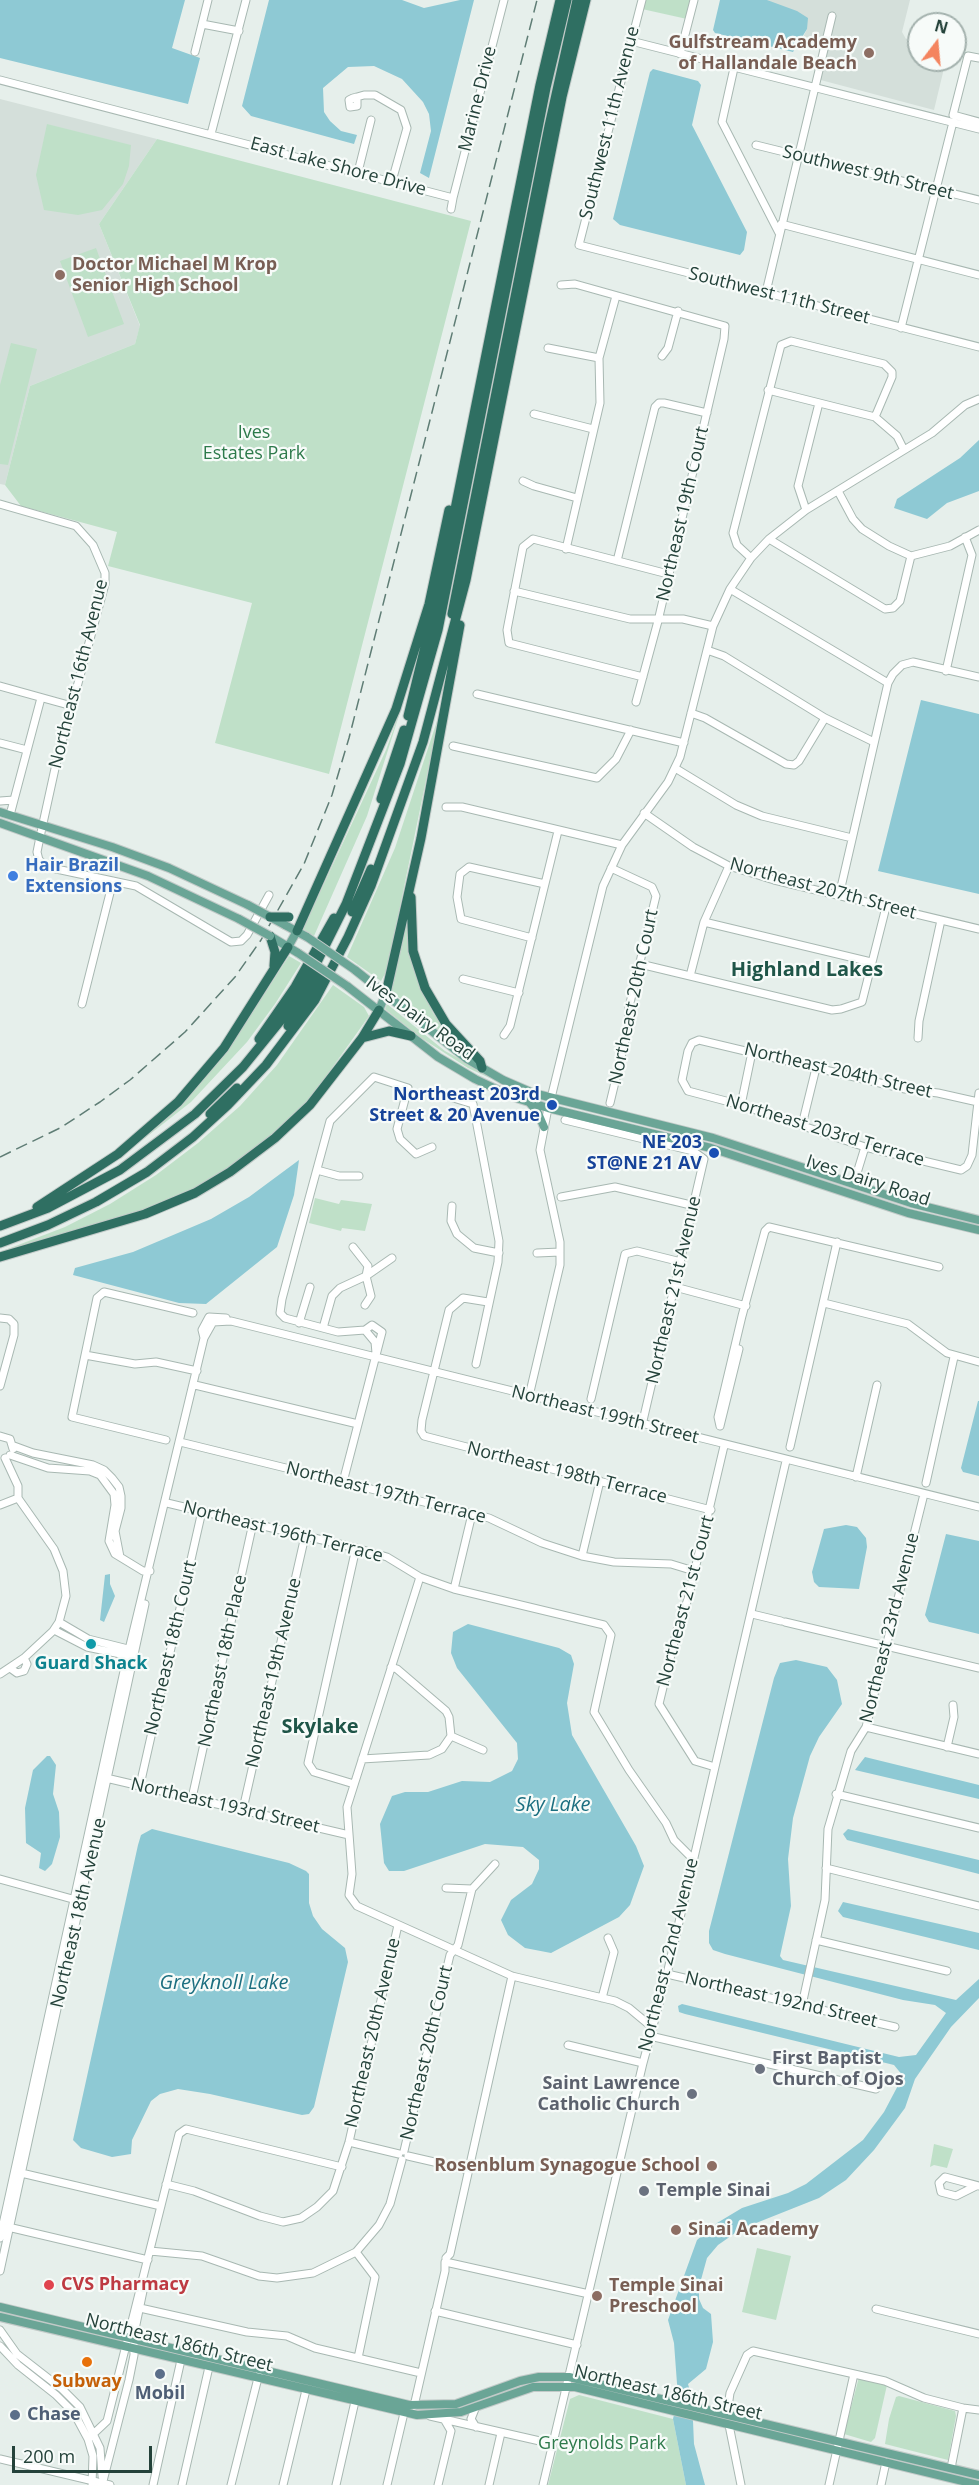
<!DOCTYPE html>
<html>
<head>
<meta charset="utf-8">
<style>
	body { margin:0 }
	#map { position:relative; width:979px; height:2485px; overflow:hidden; background:#e6efeb; font-family:"Open Sans",sans-serif }
	canvas { display:block }
	.north { position:absolute; left:907px; top:12px; width:60px; height:60px; box-sizing:border-box; background:#f7fbf9; border:2px solid #a3b1ad; border-radius:50%; rotate:16deg; font-size:16px; font-weight:700; line-height:24px; text-align:center; color:#24423a }
	.north::after { content:''; display:block; margin:auto; width:21px; height:27px; background:#f4845f; clip-path:polygon(50% 0,100% 100%,50% 72%,0 100%) }
	.scale { position:absolute; left:12px; top:2446px; width:140px; height:27px; box-sizing:border-box; border:3px solid #24423a; border-top:0; padding-left:8px; font-size:18px; line-height:21px; white-space:nowrap; color:#24423a; -webkit-text-stroke:4px #f7fbf9; paint-order:stroke }
</style>
</head>
<body>
<div id="map">
<canvas width="979" height="2485"></canvas>
<div class="north">N</div>
<div class="scale">200 m</div>
</div>
<script>
const context = document.querySelector('canvas').getContext('2d');
context.lineJoin = 'round';
function fill(path, color) {
  context.fillStyle = color;
  context.fill(path, 'evenodd');
}
function shape(rows) {
  const path = new Path2D();
  for (const r of rows) {
    path.moveTo(r[0], r[1]);
    for (let i = 2; i < r.length; i += 2) path.lineTo(r[i], r[i + 1]);
  }
  return path;
}
function trace(path, color, width, dash) {
  context.strokeStyle = color;
  context.lineWidth = width;
  context.lineCap = dash ? 'butt' : 'round';
  context.setLineDash(dash || []);
  context.stroke(path);
}
function drawText(font, color, halo, rows, align = 'center') {
  context.font = font + ' "Open Sans",sans-serif';
  context.lineWidth = 4.5;
  context.setLineDash([]);
  context.textBaseline = 'middle';
  context.strokeStyle = halo;
  context.fillStyle = color;
  for (const [text, x, y, turn = 0] of rows) {
    context.save();
    context.translate(x, y);
    context.rotate((+turn || 0) * Math.PI / 180);
    context.textAlign = isNaN(turn) ? turn : align;
    if (halo) context.strokeText(text, 0, 0);
    context.fillText(text, 0, 0);
    context.restore();
  }
}
fill(shape([
	[767,0,910,0,902,32,906,39,919,42,919,60,946,60,934,110,813,78,821,47,801,42,807,29],
	[0,99,157,139,99,224,140,326,135,344,30,386,5,485,0,484]
]), '#d4dfda');
fill(shape([
	[644,0,691,0,687,19,642,9],
	[47,124,131,145,129,166,123,184,102,210,78,215,44,210,36,175],
	[157,139,471,221,329,774,215,743,252,603,108,566,117,532,21,506,5,485,30,386,135,344,140,325,99,224],
	[96,248,124,324,88,337,60,261],
	[11,343,37,349,8,465,0,464,0,385],
	[402,706,367,816,314,936,303,929,386,750],
	[440,712,387,970,381,981,347,957,395,848],
	[406,917,425,995,433,1013,455,1044,391,991],
	[289,956,301,963,275,1004,247,1042,191,1102,131,1149,130,1147,177,1107,226,1053],
	[333,985,364,1007,369,1016,310,1099,254,1153,171,1202,0,1255,0,1252,65,1227,110,1204,156,1175,198,1143,240,1106,277,1065],
	[387,1004,445,1051,527,1095,468,1068,420,1037,385,1009],
	[315,1198,339,1204,341,1200,372,1204,365,1231,342,1228,341,1231,309,1223],
	[934,2144,953,2149,947,2168,934,2165,930,2167],
	[757,2248,791,2256,776,2320,742,2312],
	[859,2377,887,2385,875,2438,871,2442,844,2434],
	[579,2395,673,2419,686,2485,548,2485,570,2399],
	[899,2396,955,2411,956,2416,948,2460,885,2444,889,2419,896,2397]
]), '#bfe0c8');
fill(shape([
	[0,0,185,0,172,48,200,58,188,104,0,58],
	[269,0,402,0,424,8,460,0,474,0,429,178,420,173,431,131,429,114,423,102,402,79,374,66,348,67,323,88,324,112,330,121,341,131,357,135,354,144,251,116,242,106],
	[720,0,767,0,797,11,808,18,807,29,793,52,715,33,713,30],
	[653,69,698,81,701,85,692,125,747,232,744,250,740,255,620,225,613,219,650,72],
	[979,440,979,491,947,503,927,519,894,508,897,499,960,458],
	[921,700,979,714,979,894,878,871],
	[299,1160,294,1195,277,1247,206,1304,179,1303,73,1275,75,1268,133,1252,211,1219,249,1197],
	[978,1401,979,1401,979,1476,963,1472,961,1468],
	[846,1525,857,1527,866,1538,867,1547,859,1589,819,1587,814,1582,812,1572,824,1529],
	[946,1534,979,1541,979,1634,929,1622,925,1615],
	[110,1574,110,1584,115,1596,104,1622,100,1620,105,1575],
	[468,1624,559,1648,571,1655,574,1664,567,1703,572,1735,636,1846,644,1866,630,1905,619,1917,551,1953,525,1948,508,1935,501,1920,511,1900,532,1884,539,1869,539,1860,523,1847,485,1844,404,1871,389,1871,384,1863,380,1824,392,1796,405,1792,428,1792,462,1781,490,1782,512,1771,518,1759,517,1743,457,1668,451,1653,453,1632],
	[796,1660,827,1667,837,1680,842,1704,819,1737,810,1756,793,1818,788,1859,791,1906,780,1956,783,1960,956,2000,979,1979,979,1998,951,2027,915,2079,905,2108,874,2150,846,2180,819,2198,741,2229,718,2245,707,2258,699,2287,699,2299,703,2308,711,2314,713,2342,706,2369,688,2384,692,2398,694,2444,705,2485,686,2485,673,2419,678,2397,674,2343,668,2320,697,2240,717,2223,742,2208,788,2193,806,2184,863,2140,884,2112,903,2076,894,2065,685,2014,679,2012,678,2006,682,2004,899,2057,916,2055,946,2013,935,2005,903,2000,725,1954,713,1950,709,1943,709,1931,774,1678,780,1663],
	[47,1756,50,1756,56,1765,53,1794,59,1812,60,1837,52,1864,45,1871,39,1868,41,1853,26,1843,25,1808,33,1770],
	[865,1757,979,1785,979,1799,855,1770],
	[152,1829,289,1863,306,1871,309,1874,309,1903,313,1916,322,1929,345,1948,348,1962,314,2107,309,2114,302,2115,210,2094,178,2089,160,2094,151,2101,132,2140,131,2154,112,2157,81,2148,73,2140,138,1845,141,1835],
	[848,1829,979,1860,979,1874,847,1840,843,1834],
	[843,1902,979,1933,979,1950,843,1917,838,1911]
]), '#8ec9d4');
const minor = shape([
	[642,0,579,245,979,347],
	[202,24,239,31],
	[631,41,979,129],
	[195,52,208,0],
	[680,54,694,0],
	[979,58,968,56,953,115,979,122],
	[734,68,722,122,779,233],
	[0,80,453,198,451,209],
	[357,97,357,106,350,107,349,100,353,98,357,97,364,95,375,95,401,110,407,128,392,181],
	[211,134,246,0],
	[756,145,979,200],
	[358,172,371,120],
	[453,198,504,0],
	[781,224,979,275],
	[561,285,575,284,725,326,724,339,658,621,636,702],
	[766,292,832,16],
	[901,328,953,122],
	[548,348,599,358],
	[662,356,668,348,678,311],
	[768,390,875,417,897,436,904,450],
	[534,414,593,429],
	[523,481,534,486,577,498],
	[838,491,853,519,862,529,889,546,911,556,950,546,979,530],
	[0,504,76,526,93,545,105,573,105,584,56,764,40,837,37,852,39,860,47,867,136,886,231,942,241,941,247,935,269,895],
	[806,510,798,486,819,403],
	[769,539,885,609,893,608,900,601,911,556],
	[566,549,600,403,599,358,616,296],
	[751,558,737,545,733,533,781,345,791,341,884,364,892,372,892,377,875,417],
	[617,561,655,407,659,403,664,403,707,413],
	[730,589,888,683],
	[514,591,630,619,683,619,713,626],
	[707,650,724,656,825,718,874,742],
	[946,671,972,555,965,537],
	[643,677,509,643,507,630,523,547,533,539,668,574],
	[0,686,72,706],
	[477,694,684,743],
	[691,713,705,718,786,764,794,765,799,761,825,718],
	[0,743,27,750],
	[453,746,597,778,616,759,631,730],
	[675,768,736,805,762,816,852,838],
	[0,801,14,800],
	[446,807,462,807,622,845],
	[644,813,693,847,729,866,774,880,979,929],
	[10,815,41,698],
	[839,896,888,683,893,674,902,665,913,662,979,677],
	[704,922,871,962],
	[532,938,461,919,457,897,460,874,469,867,545,884],
	[640,964,832,1010,841,1009,862,1002,886,907],
	[690,976,704,922,729,866],
	[463,979,519,993],
	[82,1004,113,881],
	[504,1035,510,1026,558,831],
	[918,1038,919,1021,941,920],
	[450,1097,473,1104,499,1241,498,1262,476,1364],
	[551,1098,603,886,622,845,668,782,680,757,713,626,730,589,751,558,769,539,806,510,932,433,965,405,979,399],
	[978,1102,938,1093,905,1089,699,1040,692,1043,688,1051,682,1080,688,1091,741,1105,865,1147,961,1170,967,1166,972,1155,979,1093],
	[610,1103,628,1028,629,1007,656,896,652,887,611,868],
	[741,1105,752,1052],
	[565,1120,693,1151,704,1159,642,1425],
	[802,1125,816,1068],
	[317,1170,339,1176,359,1176],
	[857,1173,865,1147],
	[561,1197,615,1187,695,1206],
	[452,1206,451,1221,457,1234,474,1248,499,1253],
	[537,1253,560,1252],
	[675,1287,746,1306],
	[488,1302,463,1298,449,1310,422,1420,421,1431,424,1436,711,1510],
	[824,1303,908,1324,947,1353,979,1362],
	[365,1305,371,1296,366,1276,392,1258],
	[0,1318,9,1319,14,1324,14,1335,0,1386],
	[299,1323,310,1287],
	[323,1328,332,1296,340,1288,366,1276,368,1266,353,1247],
	[365,1330,375,1342,376,1353],
	[204,1338,202,1330,209,1317,226,1318],
	[85,1355,135,1364,156,1362,197,1371],
	[195,1385,358,1424],
	[529,1396,560,1265,560,1242,540,1150,548,1108],
	[591,1399,625,1254,637,1251,681,1262],
	[720,1426,718,1417,742,1316,765,1231,769,1227,939,1267],
	[720,1426,739,1349],
	[0,1436,10,1439,13,1449],
	[166,1440,72,1417,97,1298,104,1292,193,1313],
	[180,1442,489,1518,542,1543,582,1556,614,1562,671,1564,694,1571],
	[790,1447,837,1242],
	[10,1455,48,1468,90,1471,100,1475,114,1494,115,1505,109,1541,115,1554,120,1557,115,1531,121,1508,121,1496,119,1487,112,1478,104,1470,93,1465,33,1453,14,1446],
	[5,1458,18,1486,18,1498],
	[856,1477,877,1385],
	[343,1482,382,1332,372,1325,365,1330,338,1332,285,1318,280,1313,282,1299,298,1239,330,1121,374,1077,408,1088,397,1129,400,1139,416,1154,432,1147],
	[926,1483,954,1357],
	[167,1503,356,1548,387,1557,420,1577,454,1589,604,1625,611,1635,594,1712,629,1770,666,1823,674,1840,693,1859],
	[0,1505,18,1498],
	[582,1556,600,1481],
	[120,1557,143,1571,150,1571],
	[420,1577,347,1807,352,1874,349,1895,357,1906,512,1976,615,2001,629,2008,653,2028],
	[454,1589,472,1514],
	[752,1614,781,1621],
	[59,1622,88,1639,132,1650],
	[785,1622,979,1668],
	[54,1630,87,1647,130,1656],
	[391,1667,397,1669,446,1711,449,1717,451,1736],
	[10,1668,17,1673,24,1671,27,1664,24,1658],
	[0,1674,24,1658,53,1631,59,1622,66,1596,63,1571,54,1549,18,1498],
	[866,1727,979,1754],
	[451,1736,483,1750],
	[947,1747,954,1717,953,1705],
	[362,1759,429,1755,442,1749,451,1736],
	[715,1767,695,1761,659,1704,678,1626,688,1599,724,1446],
	[106,1778,349,1835],
	[354,1784,314,1772,308,1763,356,1548],
	[140,1785,202,1511],
	[836,1794,979,1828],
	[192,1798,253,1523],
	[243,1809,305,1536],
	[826,1868,979,1906],
	[0,1879,76,1900],
	[446,1888,472,1889,495,1864],
	[816,1940,947,1971],
	[667,1974,895,2027],
	[602,1998,614,1952,608,1938],
	[802,2005,825,1900,828,1829,851,1751,866,1727,924,1494],
	[650,2036,876,2089],
	[568,2045,643,2063],
	[349,2142,399,2154],
	[404,2151,450,1955,458,1945,472,1889],
	[408,2156,469,2170],
	[17,2172,161,2206],
	[166,2184,194,2191,260,2216,283,2222,301,2218,317,2207,333,2191,349,2142,398,1925],
	[976,2186,956,2196,941,2192,939,2183,945,2177,979,2186],
	[8,2227,148,2260],
	[0,2238,126,1662,204,1338,213,1322,231,1321,979,1507],
	[150,2251,202,2256,259,2276,277,2278,313,2273,356,2252,379,2225,390,2204,402,2160],
	[356,2252,375,2277,358,2358],
	[446,2258,450,2254,512,1976],
	[450,2263,589,2294],
	[0,2271,145,1604],
	[140,2308,247,2332,287,2336,315,2348,421,2373],
	[876,2309,979,2334],
	[435,2311,577,2345],
	[0,2330,17,2354,62,2389,80,2407,100,2448,102,2476],
	[0,2346,18,2365,56,2395,74,2413,88,2439,93,2456,92,2485],
	[414,2406,445,2271,445,2262],
	[475,2409,471,2419,476,2427],
	[727,2414,730,2393,747,2355,753,2351,885,2381,924,2398,963,2408,979,2410],
	[430,2416,553,2444],
	[729,2425,741,2485],
	[88,2439,107,2421,179,2134,186,2129,342,2167],
	[0,2459,110,2485],
	[951,2468,963,2408],
	[102,2485,129,2380,134,2355,134,2334,143,2291],
	[153,2485,181,2360],
	[182,2485,209,2367],
	[231,2485,259,2374],
	[283,2485,306,2390],
	[336,2485,356,2397],
	[387,2485,404,2413],
	[438,2485,451,2431,444,2419],
	[489,2485,501,2433],
	[543,2485,643,2063,667,1974,786,1461],
	[829,2485,854,2374],
	[881,2485,886,2462]
]);
const major = shape([
	[0,812,112,847,169,868,248,905],
	[0,823,148,876,239,919],
	[285,925,307,937],
	[270,936,298,953],
	[288,947,297,931],
	[355,970,467,1059,503,1080,533,1093,713,1138,911,1203,979,1220],
	[347,986,438,1057,475,1079,513,1097,548,1108,711,1148,908,1213,979,1230],
	[379,1010,386,993],
	[530,1103,538,1113,544,1127],
	[0,2307,409,2405,456,2404,520,2381,539,2377,569,2377,979,2475],
	[0,2317,417,2415,461,2412,533,2387,575,2387,979,2485]
]);
const highway = shape([
	[452,614,549,126,577,0],
	[408,716,439,589,540,85,560,0],
	[381,799,404,730],
	[411,897,413,951,425,988,446,1024,480,1061,482,1068],
	[352,912,371,869],
	[297,931,396,709,429,604,449,510],
	[270,936,275,952,274,966],
	[386,993,421,838,460,625],
	[288,1026,322,972],
	[362,1038,389,1031,411,1036],
	[259,1039,295,987,334,918],
	[210,1114,237,1088],
	[37,1207,118,1154,178,1102,224,1048,288,947],
	[0,1226,48,1208,120,1170,195,1114,243,1067,282,1019,308,980,346,904,400,764,438,630,546,88,567,0],
	[0,1243,48,1225,96,1202,147,1172,193,1137,228,1105,266,1065,315,1000,348,937,371,886,423,742,466,580,562,97,586,0],
	[0,1257,145,1214,195,1193,230,1172,275,1138,310,1105,362,1038,379,1010]
]);
trace(minor, '#a8b8b2', 9);
trace(major, '#c2cac8', 10);
trace(highway, '#c2cac8', 11);
trace(minor, '#fff', 7);
trace(major, '#6aa596', 8);
trace(highway, '#2f6f62', 9);
trace(shape([
	[0,1157,60,1128,100,1102,130,1080,185,1032,235,977,261,940,304,864,332,795,349,738,537,0]
]), '#5f7d75', 1.5, [12, 6]);
const majorBridge = shape([
	[248,905,285,925],
	[239,919,270,936],
	[307,937,355,970],
	[298,953,347,986]
]);
const highwayBridge = shape([
	[270,917,289,917]
]);
trace(majorBridge, '#c2cac8', 10, []);
trace(highwayBridge, '#c2cac8', 11, []);
trace(majorBridge, '#6aa596', 8);
trace(highwayBridge, '#2f6f62', 9);
for (const [x, y, r, color] of [
	[869,53,6,"#8d6e63"],
	[60,275,6,"#8d6e63"],
	[13,876,6,"#3f7fe0"],
	[552,1105,6,"#1a4fb4"],
	[714,1153,6,"#1a4fb4"],
	[91,1644,6,"#0f9aa8"],
	[760,2069,6,"#6b7280"],
	[692,2094,6,"#6b7280"],
	[712,2166,6,"#8d6e63"],
	[644,2191,6,"#6b7280"],
	[676,2230,6,"#8d6e63"],
	[49,2285,6,"#e0444e"],
	[597,2296,6,"#8d6e63"],
	[87,2362,6,"#e8710a"],
	[160,2374,6,"#5c6f8a"],
	[15,2415,6,"#5c6f8a"]
]) {
  const dot = new Path2D();
  dot.arc(x, y, r, 0, 2 * Math.PI);
  context.fillStyle = color;
  context.fill(dot);
  trace(dot, '#f7fbf9', 2);
}
drawText('bold 18px', '#785e54', '#f7fbf9', [
	["Gulfstream Academy",857,43,"right"],
	["of Hallandale Beach",857,64,"right"],
	["Doctor Michael M Krop",72,265],
	["Senior High School",72,286],
	["Rosenblum Synagogue School",700,2166,"right"],
	["Sinai Academy",688,2230],
	["Temple Sinai",609,2286],
	["Preschool",609,2307]
], 'left');
drawText('18px', '#24423a', '#f7fbf9', [
	["Marine Drive",478,99,-76],
	["Southwest 11th Avenue",610,123,-76],
	["East Lake Shore Drive",338,167,15],
	["Southwest 9th Street",868,173,14],
	["Southwest 11th Street",779,296,14],
	["Northeast 19th Court",683,514,-77],
	["Northeast 16th Avenue",79,674,-76],
	["Northeast 207th Street",823,889,15],
	["Northeast 20th Court",634,997,-78],
	["Ives Dairy Road",420,1019,36],
	["Northeast 204th Street",838,1071,13],
	["Northeast 203rd Terrace",825,1131,17],
	["Ives Dairy Road",868,1181,18],
	["Northeast 21st Avenue",674,1290,-77],
	["Northeast 199th Street",605,1415,14],
	["Northeast 198th Terrace",567,1473,14],
	["Northeast 197th Terrace",386,1493,14],
	["Northeast 196th Terrace",283,1532,14],
	["Northeast 21st Court",686,1601,-75],
	["Northeast 23rd Avenue",890,1628,-76],
	["Northeast 18th Court",171,1648,-77],
	["Northeast 18th Place",223,1661,-78],
	["Northeast 19th Avenue",274,1673,-77],
	["Northeast 193rd Street",225,1806,13],
	["Northeast 18th Avenue",79,1913,-77],
	["Northeast 22nd Avenue",669,1955,-76],
	["Northeast 192nd Street",781,2000,13],
	["Northeast 20th Avenue",373,2033,-77],
	["Northeast 20th Court",427,2053,-77],
	["Northeast 186th Street",179,2343,14],
	["Northeast 186th Street",668,2393,13]
]);
drawText('18px', '#2d7a4b', '#f7fbf9', [
	["Ives",254,433],
	["Estates Park",254,454],
	["Greynolds Park",602,2444]
]);
drawText('bold 18px', '#366cbe', '#f7fbf9', [
	["Hair Brazil",25,866],
	["Extensions",25,887]
], 'left');
drawText('bold 18px', '#164399', '#f7fbf9', [
	["Northeast 203rd",540,1095],
	["Street & 20 Avenue",540,1116],
	["NE 203",702,1143],
	["ST@NE 21 AV",702,1164]
], 'right');
drawText('bold 18px', '#0d838f', '#f7fbf9', [
	["Guard Shack",91,1664]
]);
drawText('bold 18px', '#5b616d', '#f7fbf9', [
	["First Baptist",772,2059],
	["Church of Ojos",772,2080],
	["Saint Lawrence",680,2084,"right"],
	["Catholic Church",680,2105,"right"],
	["Temple Sinai",656,2191]
], 'left');
drawText('bold 18px', '#be3a42', '#f7fbf9', [
	["CVS Pharmacy",61,2285]
], 'left');
drawText('bold 18px', '#c56008', '#f7fbf9', [
	["Subway",87,2382]
]);
drawText('bold 18px', '#4e5e75', '#f7fbf9', [
	["Mobil",160,2394],
	["Chase",27,2415,"left"]
]);
drawText('bold 20px', '#1f5548', '#f7fbf9', [
	["Highland Lakes",807,970],
	["Skylake",320,1727]
]);
drawText('italic 20px', '#1c6f80', '#f7fbf9', [
	["Sky Lake",553,1805],
	["Greyknoll Lake",224,1983]
]);
</script>
</body>
</html>
